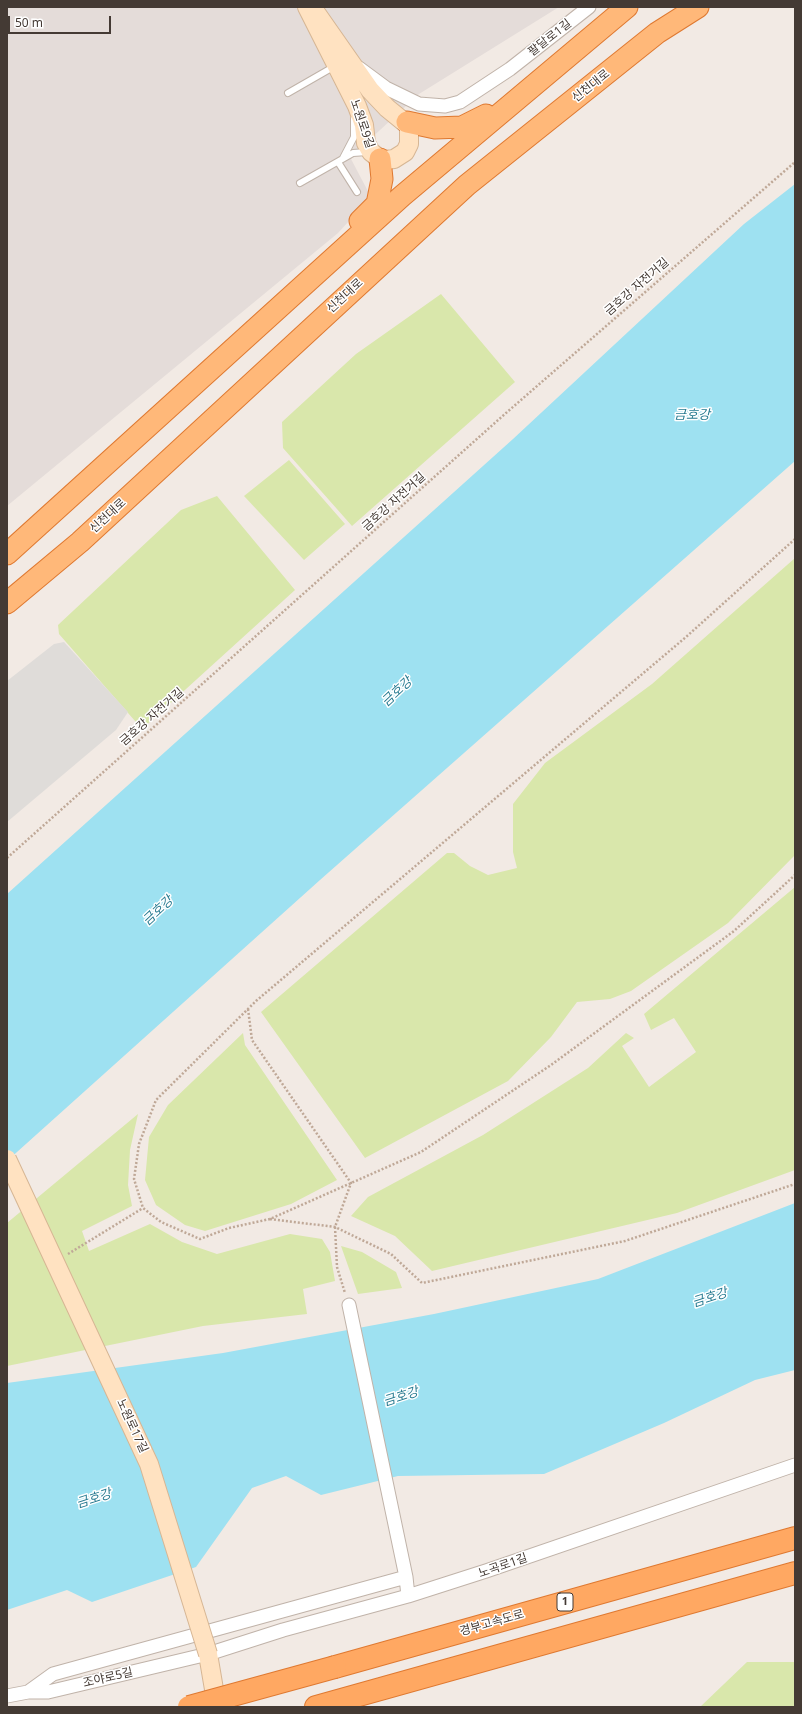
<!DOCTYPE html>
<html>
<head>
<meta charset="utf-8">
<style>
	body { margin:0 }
	#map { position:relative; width:802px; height:1714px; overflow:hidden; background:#f2eae4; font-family:"Noto Sans",sans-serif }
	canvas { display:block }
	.frame { position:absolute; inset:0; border:8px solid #443a34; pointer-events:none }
	.scale { position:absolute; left:8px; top:16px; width:103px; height:18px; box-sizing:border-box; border:2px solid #443a34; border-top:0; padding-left:5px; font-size:12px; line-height:14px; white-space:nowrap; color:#443a34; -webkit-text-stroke:3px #fff; paint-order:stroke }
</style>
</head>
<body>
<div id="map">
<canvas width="802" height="1714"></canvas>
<div class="frame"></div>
<div class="scale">50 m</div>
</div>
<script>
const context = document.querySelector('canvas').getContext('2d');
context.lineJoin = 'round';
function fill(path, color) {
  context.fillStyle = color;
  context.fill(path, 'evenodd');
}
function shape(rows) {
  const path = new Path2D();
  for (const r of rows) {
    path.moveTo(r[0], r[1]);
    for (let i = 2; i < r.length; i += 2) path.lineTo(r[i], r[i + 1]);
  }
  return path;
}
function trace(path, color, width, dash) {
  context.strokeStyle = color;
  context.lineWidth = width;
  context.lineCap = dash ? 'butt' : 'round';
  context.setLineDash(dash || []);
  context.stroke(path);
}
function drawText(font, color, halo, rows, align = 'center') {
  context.font = font + ' "Noto Sans","Noto Sans KR",sans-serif';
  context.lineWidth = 3;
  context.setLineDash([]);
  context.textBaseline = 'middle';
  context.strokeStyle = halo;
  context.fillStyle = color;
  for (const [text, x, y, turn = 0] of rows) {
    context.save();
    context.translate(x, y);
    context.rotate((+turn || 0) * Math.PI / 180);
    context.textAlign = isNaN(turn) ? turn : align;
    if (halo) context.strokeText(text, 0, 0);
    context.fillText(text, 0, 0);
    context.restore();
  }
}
fill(shape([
	[7,7,559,7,419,94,366,143,351,159,371,197,338,233,7,506]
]), '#e4dcd9');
fill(shape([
	[441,294,515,382,352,526,283,448,282,422,356,354],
	[289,460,345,524,304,560,244,496],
	[217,496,295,590,142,729,59,634,58,625,181,510],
	[795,558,795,855,728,923,631,991,610,999,577,1002,551,1037,508,1081,365,1158,261,1012,447,853,454,853,470,866,488,875,517,868,513,852,513,804,545,763,652,684],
	[795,887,795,1170,677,1213,432,1271,395,1236,351,1216,368,1197,483,1135,588,1068,626,1033,634,1038,622,1046,649,1087,696,1052,674,1018,651,1030,644,1014],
	[243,1033,245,1045,337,1180,291,1204,205,1231,185,1225,156,1205,145,1180,149,1137,168,1105],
	[138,1114,130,1150,128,1185,132,1206,82,1231,89,1251,150,1224,182,1242,217,1254,290,1234,322,1239,330,1252,335,1281,303,1289,307,1314,203,1326,7,1366,7,1223],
	[341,1246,362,1252,396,1272,402,1288,358,1294],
	[747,1662,795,1662,795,1707,700,1707]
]), '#d9e7ab');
fill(shape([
	[64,642,128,712,116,730,7,822,7,681,54,644]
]), '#dfdcd9');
fill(shape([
	[795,184,795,461,320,880,7,1161,7,894,513,439,744,224],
	[795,1203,795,1370,755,1380,664,1423,544,1474,398,1476,321,1495,286,1476,252,1488,196,1567,92,1602,67,1590,7,1610,7,1383,223,1353,434,1314,598,1279]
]), '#9ee1f1');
const service = shape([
	[288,93,335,66],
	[343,158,354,137,354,119],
	[338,162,357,192],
	[300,183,353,153,367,152]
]);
const minor = shape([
	[359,68,386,88,419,104,445,106,460,102,510,69,589,7],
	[349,1305,406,1577],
	[28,1692,53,1674,406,1577,408,1596],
	[7,1696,28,1692,48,1692,208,1654,283,1630,408,1596,486,1571,795,1465]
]);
const secondary = shape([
	[307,7,357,106,364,125,366,143,371,152,380,159,385,160,394,159,405,152,409,144,409,126,387,108,370,90,312,7],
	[208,1654,217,1707]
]);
const trunk = shape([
	[407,122,435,128,462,127,486,115],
	[360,221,377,204,382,179,380,159],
	[7,554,402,196,627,7],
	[7,603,80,542,467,185,657,33,698,7]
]);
const motorway = shape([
	[335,1667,795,1538],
	[316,1707,795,1573]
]);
trace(service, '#c0b3a9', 8);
trace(minor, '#c0b3a9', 15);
trace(secondary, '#d6b694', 20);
trace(trunk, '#df7931', 23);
trace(motorway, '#df7931', 24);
trace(shape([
	[795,539,686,637,256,1001,156,1100,139,1144,134,1179,143,1208,161,1222,200,1239,229,1228,270,1219,421,1152,551,1065,734,931,795,875],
	[7,858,506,413,795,162],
	[248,1009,252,1040,351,1183,335,1227,337,1267,345,1293],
	[270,1219,335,1227,391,1254,422,1283,625,1241,795,1184],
	[68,1254,143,1208]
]), '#bfa897', 2.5, [2, 2]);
trace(service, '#fff', 6);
trace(minor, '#fff', 13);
trace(secondary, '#ffe2c1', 18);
trace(trunk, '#ffb879', 21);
trace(motorway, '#ffa862', 22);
const secondaryBridge = shape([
	[7,1159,149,1464,208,1654]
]);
const motorwayBridge = shape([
	[189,1707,335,1667]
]);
trace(secondaryBridge, '#d6b694', 20, []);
trace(motorwayBridge, '#df7931', 24, []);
trace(secondaryBridge, '#ffe2c1', 18);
trace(motorwayBridge, '#ffa862', 22);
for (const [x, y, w] of [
	[565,1602,16]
]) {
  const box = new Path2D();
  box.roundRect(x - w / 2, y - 9, w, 18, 3);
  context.fillStyle = '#fff';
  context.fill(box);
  trace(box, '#443a34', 1);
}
drawText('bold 11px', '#443a34', null, [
	["1",565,1602]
]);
drawText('12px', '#443a34', '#fff', [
	["팔달로1길",550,38,-38],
	["신천대로",591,86,-39],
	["노원로9길",362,124,71],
	["금호강 자전거길",637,287,-41],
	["신천대로",345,296,-43],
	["금호강 자전거길",394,502,-42],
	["신천대로",108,516,-43],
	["금호강 자전거길",152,717,-41],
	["노원로17길",132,1426,65],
	["노곡로1길",503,1566,-19],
	["경부고속도로",492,1623,-16],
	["조야로5길",108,1678,-13]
]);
drawText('italic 13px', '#277b91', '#fff', [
	["금호강",692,415],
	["금호강",397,692,-43],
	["금호강",158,911,-43],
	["금호강",710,1298,-18],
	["금호강",401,1397,-18],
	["금호강",94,1499,-18]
]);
</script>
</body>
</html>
